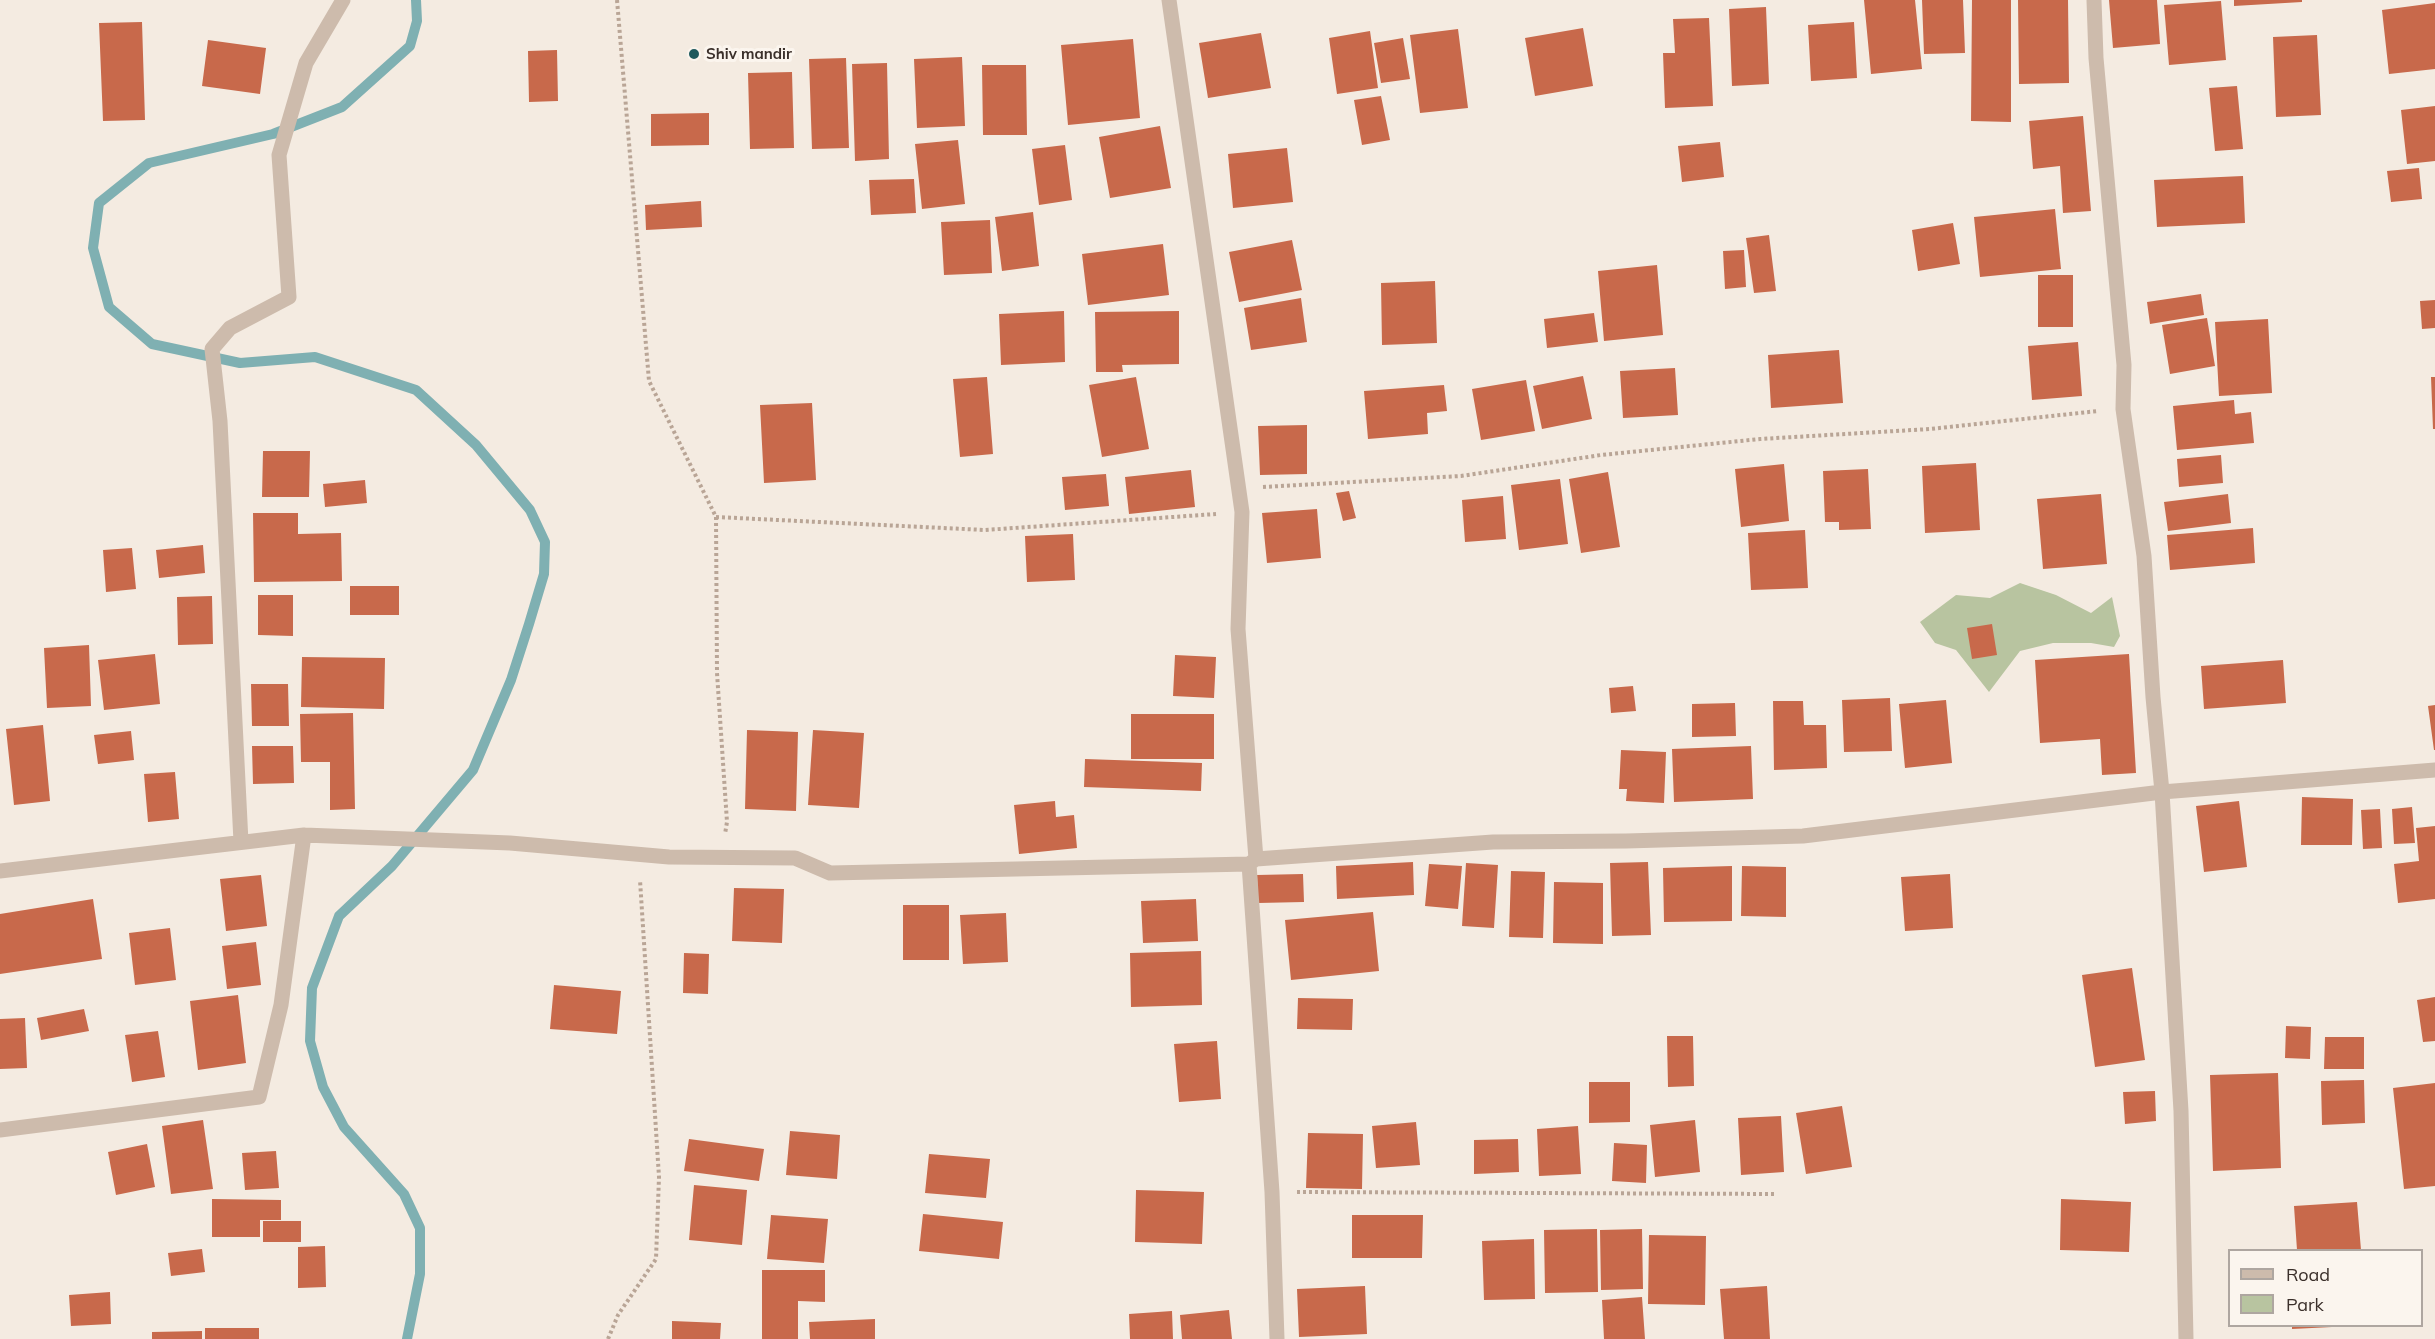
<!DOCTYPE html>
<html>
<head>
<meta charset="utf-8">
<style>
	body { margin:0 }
	#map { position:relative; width:2435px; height:1339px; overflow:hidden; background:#f4ebe1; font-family:Mulish,sans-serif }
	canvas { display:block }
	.legend { position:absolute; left:2228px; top:1249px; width:195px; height:78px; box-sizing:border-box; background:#fbf5ee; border:2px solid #aea6a0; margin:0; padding:8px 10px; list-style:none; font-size:18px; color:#3b302b }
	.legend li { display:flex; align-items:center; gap:12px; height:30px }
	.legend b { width:30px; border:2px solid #aea6a0 }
</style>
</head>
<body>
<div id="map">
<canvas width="2435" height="1339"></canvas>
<ul class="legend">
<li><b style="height:8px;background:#cdbbac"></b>Road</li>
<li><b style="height:16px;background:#b8c4a0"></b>Park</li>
</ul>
</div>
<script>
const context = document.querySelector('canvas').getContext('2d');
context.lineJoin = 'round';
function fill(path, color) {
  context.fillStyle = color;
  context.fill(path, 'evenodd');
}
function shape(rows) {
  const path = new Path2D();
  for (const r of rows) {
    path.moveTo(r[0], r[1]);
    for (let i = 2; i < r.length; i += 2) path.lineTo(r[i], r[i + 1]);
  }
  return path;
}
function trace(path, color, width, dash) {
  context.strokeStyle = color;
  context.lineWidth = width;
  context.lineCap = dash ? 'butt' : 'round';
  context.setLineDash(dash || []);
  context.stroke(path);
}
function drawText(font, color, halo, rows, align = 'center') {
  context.font = font + ' Mulish,sans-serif';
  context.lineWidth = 6;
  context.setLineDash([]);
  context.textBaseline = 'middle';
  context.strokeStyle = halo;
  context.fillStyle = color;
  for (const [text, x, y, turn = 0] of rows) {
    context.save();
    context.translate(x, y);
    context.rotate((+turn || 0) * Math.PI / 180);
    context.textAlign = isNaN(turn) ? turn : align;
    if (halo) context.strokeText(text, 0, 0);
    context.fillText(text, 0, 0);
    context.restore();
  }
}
fill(shape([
	[2020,583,2056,595,2091,613,2112,597,2120,636,2114,647,2091,643,2053,643,2020,651,1989,692,1956,650,1935,643,1920,622,1956,595,1990,598]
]), '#b8c4a0');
trace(shape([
	[407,1339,420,1274,420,1228,404,1194,344,1127,323,1087,310,1041,312,988,339,916,392,866,473,770,511,680,529,624,544,574,545,542,530,510,476,445,416,390,315,357,240,363,152,344,109,307,93,248,99,203,149,163,273,134,342,107,410,46,417,21,416,0]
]), '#7fb0b2', 10);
fill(shape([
	[1864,0,1915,0,1922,69,1871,74],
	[1922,0,1963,0,1965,53,1924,54],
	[1972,0,2011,0,2011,122,1971,121],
	[2018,0,2068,0,2069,83,2019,84],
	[2109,0,2157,0,2160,44,2113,48],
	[2234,0,2302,0,2302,2,2234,6],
	[2221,1,2226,60,2169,65,2164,5],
	[2435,3,2435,69,2389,74,2382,10],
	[1766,7,1769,84,1732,86,1729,9],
	[1709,18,1713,106,1665,108,1663,53,1675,53,1673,19],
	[142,22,145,120,103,121,99,23],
	[1854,22,1857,78,1811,81,1808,25],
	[1583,28,1593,86,1535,96,1525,38],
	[1458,29,1468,108,1420,113,1410,35],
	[1370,31,1378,88,1337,94,1329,38],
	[1261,33,1271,88,1208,98,1199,43],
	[2317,35,2321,115,2276,117,2273,37],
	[1403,38,1410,79,1381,83,1374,43],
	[1133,39,1140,118,1068,125,1061,45],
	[208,40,266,48,260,94,202,86],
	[557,50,558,101,529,102,528,51],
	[962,57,965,126,917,128,914,59],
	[846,58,849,148,812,149,809,59],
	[887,63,889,159,855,161,852,64],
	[982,65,1026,65,1027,135,983,135],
	[792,72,794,148,750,149,748,73],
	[2237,86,2243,149,2215,151,2209,88],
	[1381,96,1390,140,1362,145,1354,100],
	[2435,106,2435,161,2407,164,2401,110],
	[709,113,709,145,651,146,651,114],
	[2083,116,2091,211,2063,213,2060,166,2033,169,2029,121],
	[1160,126,1171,188,1110,198,1099,137],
	[958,140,965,204,922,209,915,144],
	[1720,142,1724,177,1682,182,1678,146],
	[1065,145,1072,200,1039,205,1032,149],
	[1287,148,1293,202,1233,208,1228,154],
	[2419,168,2422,199,2391,202,2387,171],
	[2243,176,2245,223,2157,227,2154,180],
	[914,179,916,213,871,215,869,180],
	[701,201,702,227,646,230,645,205],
	[2055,209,2061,269,1980,277,1974,217],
	[1033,212,1039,266,1002,271,995,217],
	[990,220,992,273,944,275,941,222],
	[1953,223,1960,264,1918,271,1912,230],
	[1769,235,1776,291,1754,293,1746,238],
	[1292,240,1302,290,1239,302,1229,252],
	[1163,244,1169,295,1088,305,1082,254],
	[1744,250,1746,287,1725,289,1723,251],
	[1657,265,1663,335,1604,341,1598,271],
	[2038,275,2073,275,2073,327,2038,327],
	[1435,281,1437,343,1382,345,1381,283],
	[2201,294,2204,315,2150,324,2147,302],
	[1301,298,1307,342,1251,350,1244,308],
	[2435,300,2435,328,2422,329,2420,301],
	[1064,311,1065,362,1001,365,999,314],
	[1179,311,1179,364,1122,365,1123,372,1096,372,1095,312],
	[1594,313,1598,342,1547,348,1544,319],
	[2207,318,2215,366,2170,374,2162,325],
	[2268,319,2272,393,2219,396,2215,322],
	[2078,342,2082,396,2032,400,2028,346],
	[1839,350,1843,403,1771,408,1768,355],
	[1675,368,1678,415,1623,418,1620,371],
	[1583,376,1592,419,1542,429,1533,386],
	[987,377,993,454,960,457,953,379],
	[1136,377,1149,449,1102,457,1089,385],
	[2431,377,2435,377,2435,429,2433,429],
	[1526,380,1535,431,1481,440,1472,389],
	[1444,385,1447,411,1427,413,1428,434,1368,439,1364,391],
	[2234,400,2235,414,2251,412,2254,443,2177,450,2173,406],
	[812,403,816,480,764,483,760,405],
	[1307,425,1307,474,1260,475,1258,426],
	[263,451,310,451,309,497,262,497],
	[2221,455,2223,483,2179,487,2177,459],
	[1976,463,1980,530,1925,533,1922,466],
	[1784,464,1789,521,1741,527,1735,469],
	[1868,469,1871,529,1839,530,1839,522,1825,522,1823,471],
	[1191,470,1195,507,1129,514,1125,477],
	[1608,472,1620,547,1581,553,1569,479],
	[1106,474,1109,506,1065,510,1062,477],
	[1560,479,1568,544,1519,550,1511,485],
	[365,480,367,503,325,507,323,484],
	[1349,491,1356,518,1343,521,1336,493],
	[2101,494,2107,564,2043,569,2037,499],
	[2228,494,2231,523,2168,531,2164,502],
	[1503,496,1506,539,1465,542,1462,500],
	[1317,509,1321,558,1267,563,1262,513],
	[253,513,298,513,298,534,341,533,342,581,254,582],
	[2253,528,2255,563,2170,570,2167,535],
	[1805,530,1808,588,1751,590,1748,533],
	[1073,534,1075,580,1027,582,1025,536],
	[203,545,205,573,159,578,156,550],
	[132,548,136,589,106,592,103,550],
	[350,586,399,586,399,615,350,615],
	[258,595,293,595,293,636,258,635],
	[212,596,213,644,178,645,177,597],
	[1992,624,1997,655,1972,659,1967,628],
	[89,645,91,706,47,708,44,648],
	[155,654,160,704,104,710,98,660],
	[2129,654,2136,773,2102,775,2100,739,2040,743,2035,660],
	[1175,655,1216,657,1214,698,1173,696],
	[302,657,385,658,384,709,301,707],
	[2283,660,2286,703,2204,709,2201,666],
	[251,684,288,684,289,726,252,726],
	[1633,686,1636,711,1611,713,1609,688],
	[1890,698,1892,751,1844,752,1842,700],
	[1946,700,1952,763,1905,768,1899,704],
	[1773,701,1803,701,1804,725,1826,725,1827,768,1774,770],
	[1735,703,1736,736,1692,737,1692,704],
	[2435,705,2435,750,2434,750,2428,706],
	[353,713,355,809,330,810,330,762,301,762,300,714],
	[1131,714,1214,714,1214,759,1131,759],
	[43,725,50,801,14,805,6,729],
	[747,730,798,732,796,811,745,809],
	[813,730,864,733,859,808,808,805],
	[131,731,134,760,98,764,94,735],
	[252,746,293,746,294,783,253,784],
	[1751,746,1753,799,1674,802,1672,749],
	[1621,750,1666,752,1664,803,1626,801,1627,789,1619,789],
	[1085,759,1202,763,1201,791,1084,787],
	[175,772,179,819,148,822,144,774],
	[2302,797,2353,799,2352,845,2301,845],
	[1055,801,1056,817,1074,815,1077,848,1019,854,1014,805],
	[2239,801,2247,867,2204,872,2196,806],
	[2412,807,2415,843,2394,844,2392,809],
	[2380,809,2382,848,2363,849,2361,810],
	[2435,826,2435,899,2398,903,2394,864,2419,861,2416,828],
	[1413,862,1414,895,1337,899,1336,866],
	[1648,862,1651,935,1612,936,1610,863],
	[1466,863,1498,865,1494,928,1462,926],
	[1429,864,1462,866,1458,909,1425,906],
	[1732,866,1732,921,1664,922,1663,868],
	[1742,866,1786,867,1786,917,1741,916],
	[1511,871,1545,872,1543,938,1509,937],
	[1303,874,1304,902,1258,903,1257,875],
	[1950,874,1953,928,1905,931,1901,877],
	[261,875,267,926,226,931,220,879],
	[1554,882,1603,883,1603,944,1553,943],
	[734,888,784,889,782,943,732,941],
	[93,899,102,959,0,974,0,914],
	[1196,899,1198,941,1143,943,1141,901],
	[903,905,949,905,949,960,903,960],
	[1373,912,1379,971,1291,980,1285,920],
	[1006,913,1008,962,963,964,960,915],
	[170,928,176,980,135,985,129,933],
	[256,942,261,985,227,989,222,946],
	[1201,951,1202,1005,1131,1007,1130,953],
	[684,953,709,954,708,994,683,993],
	[2132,968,2145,1060,2095,1067,2082,975],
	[554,985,621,991,617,1034,550,1029],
	[238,995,246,1063,198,1070,190,1001],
	[2435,997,2435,1041,2423,1042,2417,1000],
	[1298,998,1353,999,1352,1030,1297,1029],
	[84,1009,89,1031,41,1040,37,1018],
	[25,1018,27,1068,0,1069,0,1019],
	[2286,1026,2311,1027,2310,1059,2285,1058],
	[158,1031,165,1077,132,1082,125,1035],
	[1667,1036,1693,1036,1694,1086,1668,1087],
	[2325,1037,2364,1037,2364,1069,2324,1069],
	[1217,1041,1221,1099,1179,1102,1174,1044],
	[2278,1073,2281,1168,2213,1171,2210,1075],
	[2364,1080,2365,1123,2322,1125,2321,1081],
	[1589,1082,1630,1082,1630,1122,1589,1123],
	[2435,1083,2435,1186,2404,1189,2393,1088],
	[2155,1091,2156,1121,2125,1124,2123,1092],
	[1842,1106,1852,1167,1806,1174,1796,1113],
	[1781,1116,1784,1172,1741,1175,1738,1118],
	[203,1120,213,1189,171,1194,162,1126],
	[1695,1120,1700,1172,1655,1177,1650,1125],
	[1416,1122,1420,1165,1376,1168,1372,1126],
	[1578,1126,1581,1174,1539,1176,1537,1129],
	[790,1131,840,1135,837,1179,786,1175],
	[1308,1133,1363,1134,1362,1189,1306,1188],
	[689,1139,764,1149,759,1181,684,1171],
	[1518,1139,1519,1172,1474,1174,1474,1140],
	[1614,1143,1647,1145,1646,1183,1612,1181],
	[147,1144,155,1187,116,1195,108,1152],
	[276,1151,279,1188,245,1190,242,1153],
	[929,1154,990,1159,986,1198,925,1193],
	[694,1185,747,1190,742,1245,689,1240],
	[1136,1190,1204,1192,1202,1244,1135,1242],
	[212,1199,281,1200,281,1220,260,1220,260,1237,212,1237],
	[2061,1199,2131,1202,2129,1252,2060,1250],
	[2357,1202,2361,1250,2297,1250,2294,1206],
	[923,1214,1003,1222,999,1259,919,1251],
	[771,1215,828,1219,824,1263,767,1259],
	[1352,1215,1423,1215,1422,1258,1352,1258],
	[263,1221,301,1221,301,1242,263,1242],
	[1597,1229,1598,1292,1545,1293,1544,1230],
	[1642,1229,1643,1289,1601,1290,1600,1230],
	[1649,1235,1706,1236,1705,1305,1648,1304],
	[1534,1239,1535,1299,1484,1300,1482,1241],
	[325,1246,326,1287,298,1288,298,1247],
	[202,1249,205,1272,171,1276,168,1253],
	[762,1270,825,1270,825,1302,798,1301,798,1339,762,1339],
	[1365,1286,1367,1334,1299,1337,1297,1289],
	[1767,1286,1770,1339,1724,1339,1720,1289],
	[110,1292,111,1324,71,1326,69,1295],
	[1642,1297,1645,1339,1604,1339,1602,1300],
	[1229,1310,1232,1339,1182,1339,1180,1315],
	[1172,1311,1173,1339,1130,1339,1129,1314],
	[875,1319,875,1339,810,1339,809,1322],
	[672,1321,721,1323,720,1339,672,1339],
	[2292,1326,2332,1326,2332,1327,2292,1329],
	[205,1328,259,1328,259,1339,205,1339],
	[202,1331,202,1339,152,1339,152,1332]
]), '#c8694b');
trace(shape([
	[617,0,649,381,716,517,717,673,727,822,725,834],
	[1263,487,1461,476,1601,455,1760,439,1930,429,2098,411],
	[716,517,985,530,1216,514],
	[1297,1192,1774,1194],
	[608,1339,618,1315,656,1259,659,1177,640,880]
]), '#b9a596', 4, [3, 3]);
trace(shape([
	[1169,0,1242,512,1238,629,1256,859,1249,864,1272,1192,1277,1339],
	[2094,0,2096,58,2124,365,2123,409,2144,556,2153,697,2162,792,2181,1111,2186,1339],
	[241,842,220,421,212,349,230,328,289,297,279,155,306,63,343,0],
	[1256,859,1493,842,1626,841,1803,836,2162,792,2435,770],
	[0,871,304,835,510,843,669,857,795,858,830,873,1249,864],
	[0,1130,259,1097,281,1005,304,835]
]), '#cdbbac', 15);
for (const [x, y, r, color] of [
	[694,54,6,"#1f5a5e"]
]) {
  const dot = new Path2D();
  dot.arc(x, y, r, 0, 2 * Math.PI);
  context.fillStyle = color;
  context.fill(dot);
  trace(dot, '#fbf5ee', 2);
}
drawText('bold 15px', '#3b302b', '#fbf5ee', [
	["Shiv mandir",706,54]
], 'left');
</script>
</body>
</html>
